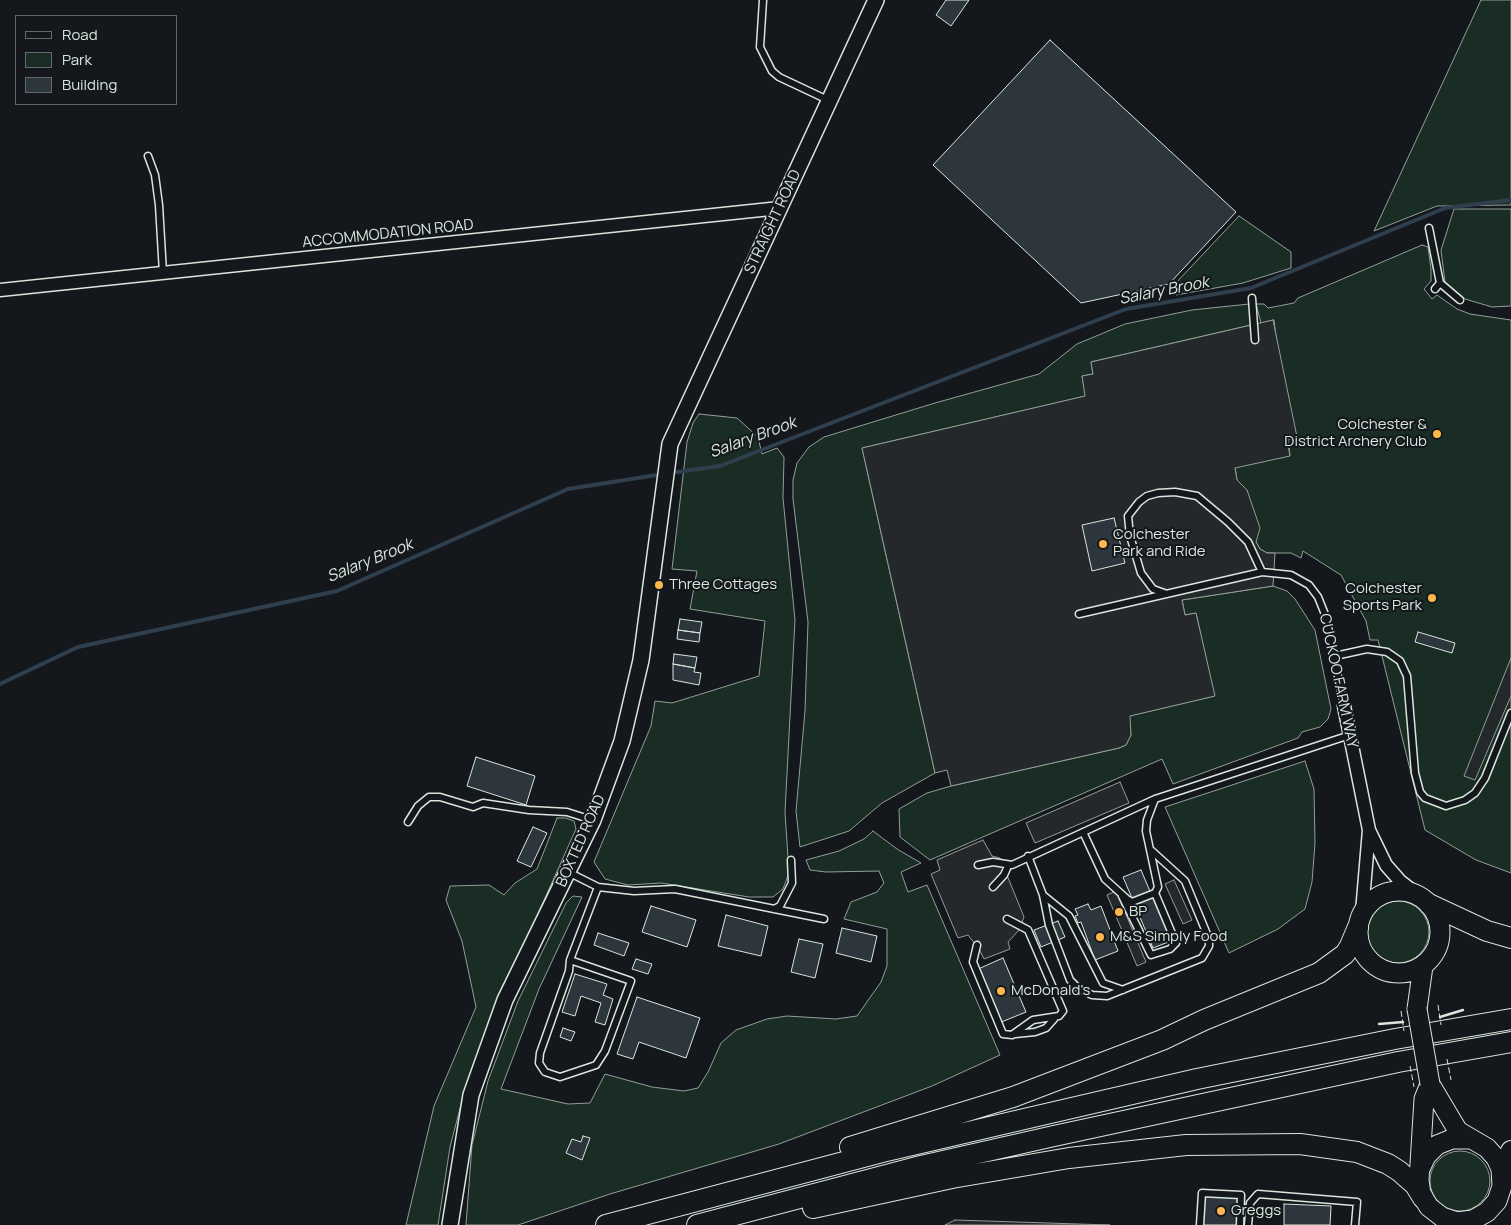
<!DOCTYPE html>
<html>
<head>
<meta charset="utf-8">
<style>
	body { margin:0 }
	#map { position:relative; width:1511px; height:1225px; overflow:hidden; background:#14181c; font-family:Manrope,sans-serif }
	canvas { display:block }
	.legend { position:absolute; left:15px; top:15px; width:162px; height:90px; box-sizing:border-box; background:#14181c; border:1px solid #626a69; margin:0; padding:6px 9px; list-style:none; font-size:15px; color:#d8e6dc }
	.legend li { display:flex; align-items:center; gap:10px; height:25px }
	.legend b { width:25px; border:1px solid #626a69 }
</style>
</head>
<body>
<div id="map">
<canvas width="1511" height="1225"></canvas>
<ul class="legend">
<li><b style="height:6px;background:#14181c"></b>Road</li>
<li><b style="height:14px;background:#1a2d24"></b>Park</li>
<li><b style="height:14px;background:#2c363c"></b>Building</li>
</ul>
</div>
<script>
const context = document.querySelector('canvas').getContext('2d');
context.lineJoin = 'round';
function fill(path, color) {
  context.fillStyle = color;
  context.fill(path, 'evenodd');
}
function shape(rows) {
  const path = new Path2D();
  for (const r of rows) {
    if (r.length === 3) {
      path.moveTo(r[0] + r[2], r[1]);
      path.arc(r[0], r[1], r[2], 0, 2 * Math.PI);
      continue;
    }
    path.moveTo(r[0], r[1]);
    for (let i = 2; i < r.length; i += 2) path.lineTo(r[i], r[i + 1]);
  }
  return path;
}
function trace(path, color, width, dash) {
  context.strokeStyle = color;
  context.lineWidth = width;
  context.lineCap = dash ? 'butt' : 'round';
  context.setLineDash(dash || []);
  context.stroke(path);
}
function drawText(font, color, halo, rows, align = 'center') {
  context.font = font + ' Manrope,sans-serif';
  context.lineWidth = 4;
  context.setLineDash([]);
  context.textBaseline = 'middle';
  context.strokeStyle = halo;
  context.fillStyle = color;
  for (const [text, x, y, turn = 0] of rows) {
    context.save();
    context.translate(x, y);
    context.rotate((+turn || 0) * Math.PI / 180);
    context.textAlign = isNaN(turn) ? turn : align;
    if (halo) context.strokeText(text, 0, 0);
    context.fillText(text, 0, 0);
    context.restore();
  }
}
const green = shape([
	[1481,0,1511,0,1511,205,1437,206,1374,231,1481,0],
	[1454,209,1511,209,1511,306,1492,307,1465,299,1445,282,1441,250,1454,209],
	[1239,216,1291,252,1291,268,1243,283,1176,295,1173,286,1239,216],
	[1422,245,1428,247,1431,269,1431,281,1424,289,1432,299,1437,295,1457,309,1470,314,1511,320,1511,873,1476,860,1425,830,1378,640,1370,640,1366,621,1341,575,1303,551,1301,558,1291,553,1267,553,1260,549,1256,542,1247,490,1237,480,1235,467,1290,455,1274,320,1261,323,1256,304,1264,304,1268,308,1294,303,1298,298,1422,245],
	[1249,304,1251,325,1091,362,1093,374,1082,376,1086,396,862,448,935,773,882,803,849,831,800,847,796,811,805,711,808,622,793,499,793,480,797,463,809,447,824,437,935,403,1039,374,1077,344,1125,324,1192,310,1249,304],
	[699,414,737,418,758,437,762,454,777,448,784,457,783,498,795,620,785,812,789,873,783,889,773,897,749,897,661,883,628,885,605,879,594,862,651,726,655,701,672,703,759,676,765,621,690,609,697,571,672,569,687,442,693,423,699,414],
	[1273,586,1287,591,1295,599,1315,630,1331,709,1328,719,1320,727,1302,732,1298,738,1173,784,1162,759,930,860,900,837,899,809,927,793,951,786,1119,748,1126,745,1131,735,1129,716,1214,696,1196,613,1185,615,1182,600,1273,586],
	[1305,761,1314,789,1315,843,1312,882,1305,909,1278,929,1229,953,1165,807,1305,761],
	[557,818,566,818,574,821,576,829,488,1025,464,1093,450,1147,438,1225,406,1225,434,1106,476,1007,462,941,446,900,450,886,489,885,504,895,515,883,537,869,557,818],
	[873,831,897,849,921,863,901,872,908,892,927,885,1000,1055,932,1086,779,1144,610,1194,518,1225,466,1225,472,1145,488,1081,518,1001,566,903,573,896,582,897,539,989,501,1089,568,1104,590,1103,605,1074,652,1087,684,1091,698,1088,708,1072,721,1043,736,1030,767,1019,787,1016,836,1019,857,1016,881,982,887,966,887,929,844,919,851,902,877,892,884,883,879,871,826,872,810,870,806,860,839,851,864,839,873,831],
	[1398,932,31],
	[1460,1181,30]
]);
fill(green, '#1a2d24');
trace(green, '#939e99', 1);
const parking = shape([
	[1273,320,1297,437,1287,440,1290,456,1235,468,1237,480,1247,490,1260,528,1256,542,1260,549,1267,553,1275,553,1273,586,1182,600,1185,615,1196,613,1215,696,1130,716,1131,735,1126,745,1119,748,951,786,947,770,935,773,862,448,1085,396,1082,376,1093,374,1091,362,1273,320],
	[1511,658,1511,696,1475,780,1464,776,1511,658],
	[1120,782,1129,803,1035,843,1026,823,1120,782],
	[983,840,992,856,1000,858,1024,917,1019,930,1008,942,1010,949,984,959,979,949,968,935,958,938,931,874,940,870,937,860,983,840],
	[1174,880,1192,920,1183,924,1165,884,1174,880],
	[1116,891,1146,962,1137,966,1107,895,1116,891],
	[955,1220,1110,1225,945,1225,955,1220]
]);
fill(parking, '#24282b');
trace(parking, '#939e99', 1);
trace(shape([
	[670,473,720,466,1126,309,1251,288,1445,208,1511,200],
	[0,684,78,647,337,591,568,489,663,474]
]), '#2f3f4d', 4);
const building = shape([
	[946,0,969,0,951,26,936,15,946,0],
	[1050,40,1236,212,1169,284,1081,303,933,165,1050,40],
	[1114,518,1125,563,1092,571,1082,525,1114,518],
	[680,619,702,622,700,633,678,630,680,619],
	[678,630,700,633,699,642,677,639,678,630],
	[1418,632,1455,643,1452,653,1415,642,1418,632],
	[674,654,697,657,695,668,673,664,674,654],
	[673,664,695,668,694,672,701,673,699,685,673,680,673,664],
	[476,757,535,776,526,805,467,786,476,757],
	[533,827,547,833,531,867,517,861,533,827],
	[1141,870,1171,941,1153,948,1123,877,1141,870],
	[1088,904,1091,910,1101,906,1118,951,1095,960,1081,922,1078,923,1075,916,1078,915,1075,909,1088,904],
	[651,906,696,920,687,947,642,932,651,906],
	[726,915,768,926,761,956,718,946,726,915],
	[1058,921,1065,937,1041,947,1034,930,1058,921],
	[842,928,877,936,871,962,836,953,842,928],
	[598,933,629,943,624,956,594,945,598,933],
	[799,939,823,944,815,978,791,972,799,939],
	[1003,958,1026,1012,999,1023,976,970,1003,958],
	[636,959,652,964,648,974,632,969,636,959],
	[575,974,607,984,603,995,613,999,605,1025,595,1022,601,1003,581,996,575,1016,562,1012,575,974],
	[637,997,700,1018,686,1058,639,1042,633,1059,617,1054,637,997],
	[563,1028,575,1032,571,1041,560,1037,563,1028],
	[583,1136,590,1138,582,1160,566,1153,572,1139,581,1142,583,1136],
	[1204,1196,1238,1197,1237,1225,1203,1225,1204,1196],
	[1284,1204,1331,1206,1330,1225,1284,1225,1284,1204]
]);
fill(building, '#2c363c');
trace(building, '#d8e6dc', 1);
const service = shape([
	[763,0,760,47,772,71,779,77,830,101],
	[148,156,155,175,159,205,163,273],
	[1429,228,1440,283,1460,300],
	[1435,289,1440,283],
	[1252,298,1255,340],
	[1167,594,1153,589,1141,573,1130,536,1128,516,1139,502,1147,496,1158,493,1175,492,1197,496,1228,522,1248,542,1262,572],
	[1079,614,1262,572,1291,575,1309,585,1318,597,1326,617,1344,706],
	[1335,656,1367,649,1387,652,1400,661,1407,676,1415,773,1420,792,1425,798,1446,806,1465,800,1475,793,1485,778,1511,713],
	[408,822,418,806,429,797,440,797,473,807,483,803,529,810,567,812,592,820],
	[1083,832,1105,879,1127,899,1132,902,1155,893,1158,887,1146,831,1147,820,1155,799],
	[1028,856,1043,895,1049,925,1070,980,1077,987,1092,995,1107,996,1202,958,1209,946,1209,939,1185,881,1152,851],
	[978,865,993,862,1012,865,1155,799,1350,735],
	[568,872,598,887,634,891,675,889,824,919],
	[993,887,1004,875,1008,866],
	[1043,895,1069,916,1103,983,1123,990],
	[1122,896,1151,955,1170,949,1176,943,1155,893],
	[774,909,780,906,792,883,791,860],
	[977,945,973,962,1003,1034,1012,1035,1033,1020,1059,1016,1063,1011,1028,930,1007,919],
	[570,960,631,981,605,1051,596,1065,560,1077,545,1072,539,1063,540,1053,569,971,570,960,598,887],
	[1015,1034,1035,1032,1046,1028,1054,1019],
	[1200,1225,1202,1193,1241,1195,1240,1225],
	[1248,1225,1250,1203,1258,1194,1357,1202,1355,1225]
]);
const minor = shape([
	[0,290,780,208],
	[1344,706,1369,830,1386,865,1400,881,1419,896],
	[1362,912,1369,830]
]);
const tertiary = shape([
	[450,1225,471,1095,505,1000,593,820,622,741,641,660,670,444,876,0]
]);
const primary = shape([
	[1399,932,41],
	[1417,1009,1423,966],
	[1430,1084,1458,1131,1487,1148,1496,1158,1501,1169,1502,1186,1497,1201,1487,1212,1473,1220,1457,1222,1442,1217,1429,1207,1421,1194,1419,1180,1424,1099,1430,1084],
	[1420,1169,1426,1156,1437,1145,1452,1139,1470,1139]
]);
const trunk = shape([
	[1429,904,1487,931,1511,938],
	[850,1147,1013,1097,1162,1040,1204,1020,1319,973,1345,954,1350,946,1358,927],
	[1502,1175,1511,1151],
	[813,1208,952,1178,1069,1158,1186,1145,1300,1144,1357,1152,1388,1164,1399,1171,1415,1185,1423,1198],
	[606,1225,882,1152,1197,1079,1395,1039,1511,1019],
	[697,1225,921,1166,1054,1136,1398,1062,1511,1042]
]);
trace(service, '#d8e6dc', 9);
trace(minor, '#d8e6dc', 15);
trace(tertiary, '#d8e6dc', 18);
trace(primary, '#d8e6dc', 21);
trace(trunk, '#d8e6dc', 22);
trace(service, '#14181c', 6);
trace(minor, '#14181c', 12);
trace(tertiary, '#14181c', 15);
trace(primary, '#14181c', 19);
trace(trunk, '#14181c', 20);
const primaryBridge = shape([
	[1417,1009,1430,1084]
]);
trace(primaryBridge, '#d8e6dc', 21, []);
trace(primaryBridge, '#14181c', 19);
trace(shape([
	[1438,1005,1441,1025],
	[1401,1011,1404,1031],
	[1447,1059,1451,1080],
	[1410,1066,1414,1087]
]), '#d8e6dc', 1, [6, 2.5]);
trace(shape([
	[1440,1017,1463,1010],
	[1379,1024,1403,1022]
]), '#d8e6dc', 2.5);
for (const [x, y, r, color] of [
	[1437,434,5,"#ffb74d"],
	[1103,544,5,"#ffb74d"],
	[659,585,5,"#ffb74d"],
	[1432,598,5,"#ffb74d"],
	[1119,912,5,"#ffb74d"],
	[1100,937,5,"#ffb74d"],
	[1001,991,5,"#ffb74d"],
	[1221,1211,5,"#ffb74d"]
]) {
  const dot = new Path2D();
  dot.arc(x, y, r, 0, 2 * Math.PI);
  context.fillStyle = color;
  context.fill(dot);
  trace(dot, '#14181c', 2);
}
drawText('15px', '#d8e6dc', '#14181c', [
	["STRAIGHT ROAD",773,222,-65],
	["ACCOMMODATION ROAD",388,234,-6],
	["CUCKOO FARM WAY",1338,681,78],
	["BOXTED ROAD",581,841,-66]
]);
drawText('15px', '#d8e6dc', '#14181c', [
	["Colchester &",1427,425,"right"],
	["District Archery Club",1427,442,"right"],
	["Colchester",1113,535],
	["Park and Ride",1113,552],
	["Three Cottages",669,585],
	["Colchester",1422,589,"right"],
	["Sports Park",1422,606,"right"],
	["BP",1129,912],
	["M&S Simply Food",1110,937],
	["McDonald's",1011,991],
	["Greggs",1231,1211]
], 'left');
drawText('italic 16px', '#d8e6dc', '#14181c', [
	["Salary Brook",1164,291,-11],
	["Salary Brook",753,438,-20],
	["Salary Brook",370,561,-22]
]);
</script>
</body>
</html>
